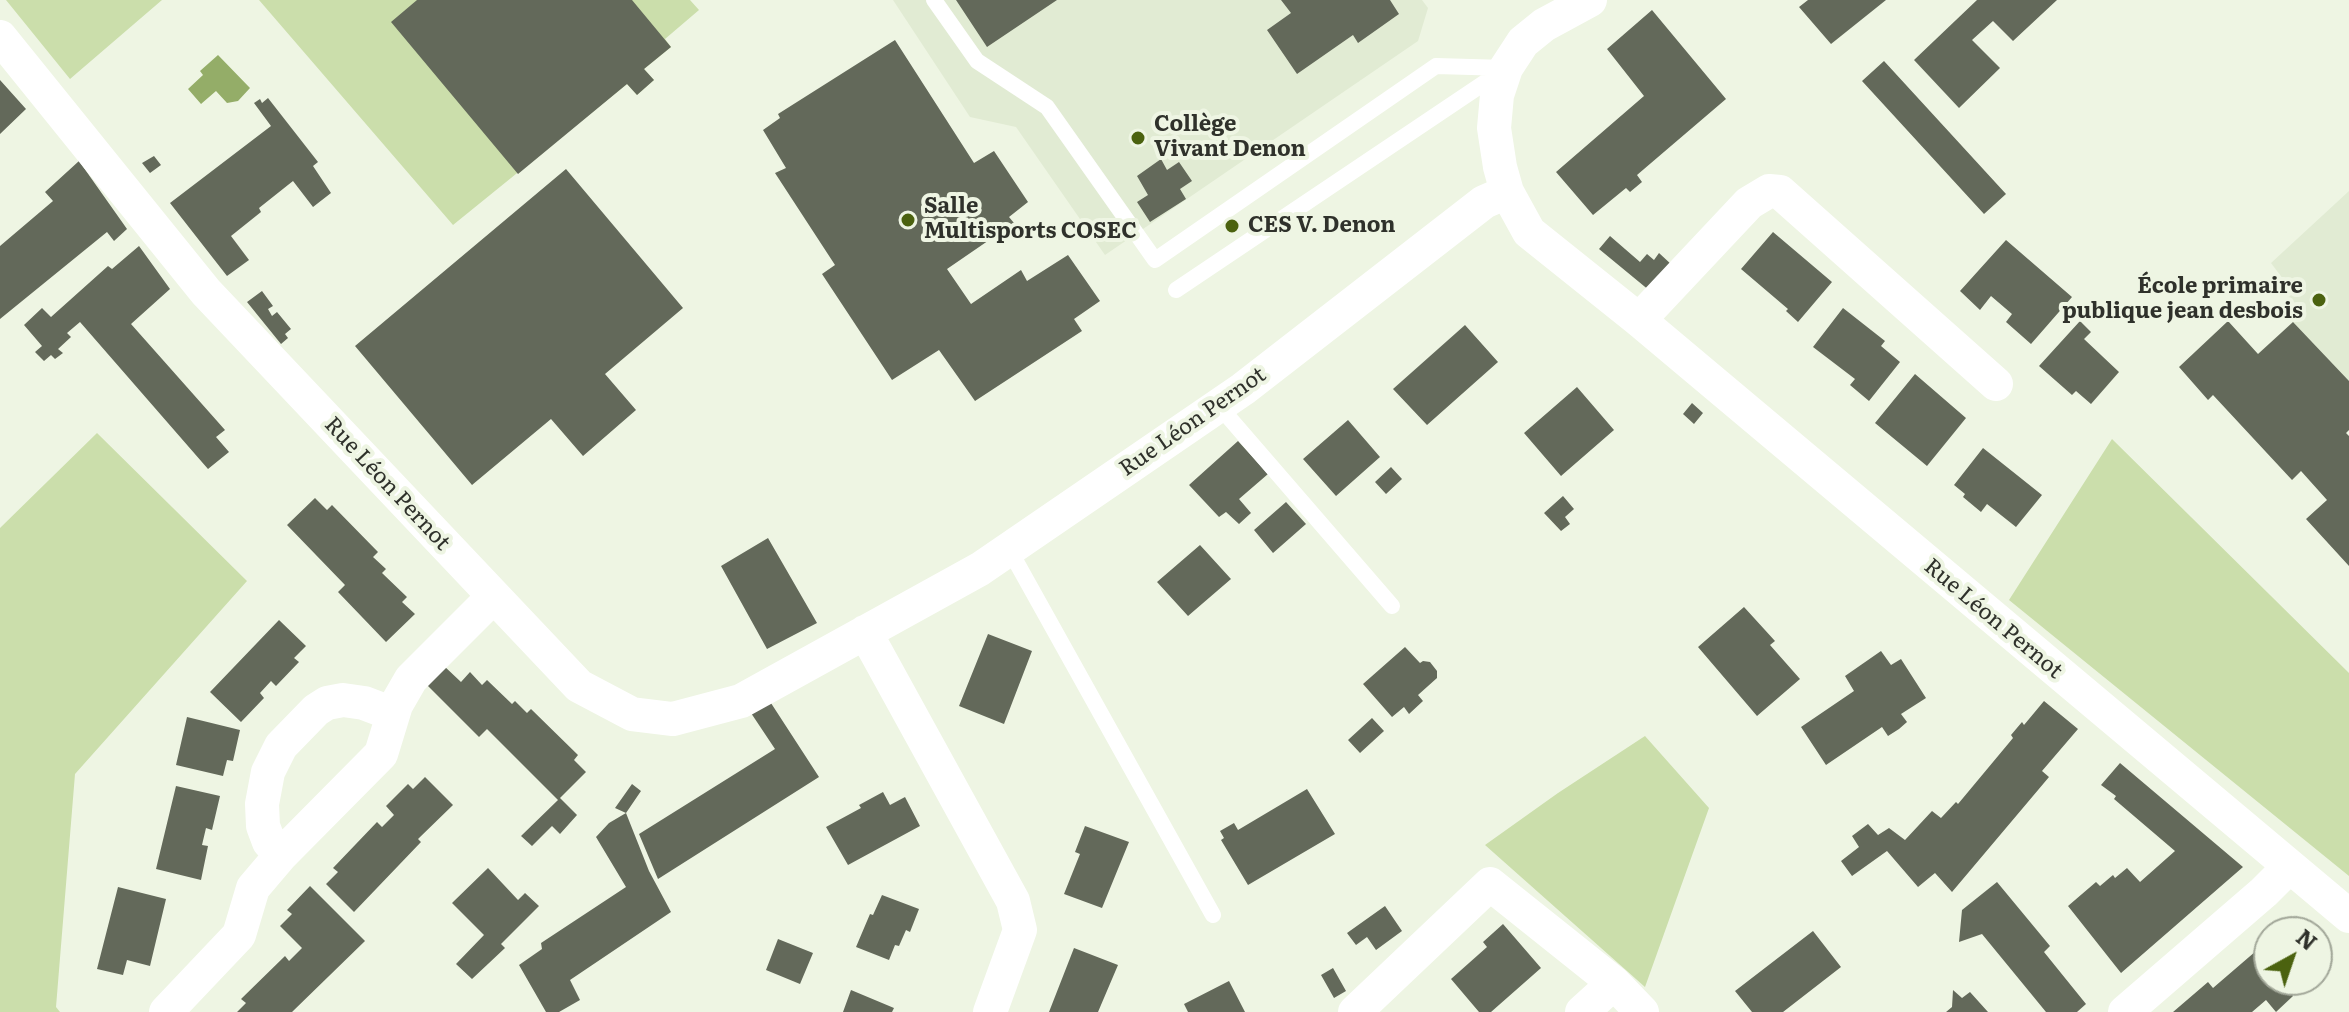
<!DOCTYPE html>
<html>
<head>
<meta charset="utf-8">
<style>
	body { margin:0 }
	#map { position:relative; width:2349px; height:1012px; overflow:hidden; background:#eef5e3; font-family:Literata,serif }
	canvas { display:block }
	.north { position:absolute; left:2253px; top:916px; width:80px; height:80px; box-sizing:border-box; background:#eef5e3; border:2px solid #a2a799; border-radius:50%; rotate:40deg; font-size:22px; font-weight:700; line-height:32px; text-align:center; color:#2f312b }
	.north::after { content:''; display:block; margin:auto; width:28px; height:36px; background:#4b620f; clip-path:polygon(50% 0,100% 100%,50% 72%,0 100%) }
</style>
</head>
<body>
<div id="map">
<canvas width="2349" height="1012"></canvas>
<div class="north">N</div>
</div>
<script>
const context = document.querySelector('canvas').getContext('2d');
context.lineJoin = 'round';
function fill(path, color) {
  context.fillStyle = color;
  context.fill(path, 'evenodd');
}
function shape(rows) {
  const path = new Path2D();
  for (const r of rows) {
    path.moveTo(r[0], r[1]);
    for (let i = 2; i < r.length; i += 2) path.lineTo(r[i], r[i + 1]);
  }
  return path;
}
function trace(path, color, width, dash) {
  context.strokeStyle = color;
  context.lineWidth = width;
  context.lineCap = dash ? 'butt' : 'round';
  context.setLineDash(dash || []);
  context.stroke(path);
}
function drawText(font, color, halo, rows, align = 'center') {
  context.font = font + ' Literata,serif';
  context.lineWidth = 8;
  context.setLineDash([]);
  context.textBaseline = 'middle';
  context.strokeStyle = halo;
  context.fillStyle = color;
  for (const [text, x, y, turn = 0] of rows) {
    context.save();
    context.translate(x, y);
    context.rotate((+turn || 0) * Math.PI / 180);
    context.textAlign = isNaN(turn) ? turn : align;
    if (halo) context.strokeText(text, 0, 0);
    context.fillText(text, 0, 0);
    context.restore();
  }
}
fill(shape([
	[893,0,1422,0,1428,8,1418,41,1105,255,1016,127,970,117],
	[2349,191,2349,381,2293,322,2283,279,2271,263]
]), '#e1ebd3');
fill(shape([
	[6,0,162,0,70,79],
	[259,0,690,0,699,10,665,39,671,47,644,69,654,80,637,95,627,84,453,225],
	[97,433,247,581,75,774,56,1007,60,1012,0,1012,0,528],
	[2112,439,2349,673,2349,876,2009,600],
	[1645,736,1709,808,1645,987,1485,845,1558,793]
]), '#cbdeab');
fill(shape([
	[218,55,250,88,238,101,227,103,216,91,201,104,188,89,203,75,200,71]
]), '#94ad68');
fill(shape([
	[417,0,632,0,671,47,644,69,654,80,637,95,627,84,518,174,391,22],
	[956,0,1057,0,987,47],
	[1281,0,1390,0,1399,14,1358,43,1353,35,1297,74,1267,30,1291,13],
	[1808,0,1886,0,1831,44,1799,7],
	[1977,0,2057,0,2013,41,1993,21,1972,40,2000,68,1959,108,1914,60],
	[1652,10,1726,99,1637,175,1642,182,1630,192,1626,188,1593,215,1556,172,1644,96,1607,49],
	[895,40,974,163,994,151,1028,202,1009,217,1014,223,947,269,971,304,1021,270,1027,281,1068,255,1100,301,1074,319,1082,331,975,401,939,350,892,380,822,274,835,265,775,173,786,168,763,130,780,118,778,114],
	[1884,61,2006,194,1984,214,1862,81],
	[0,80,26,109,0,134],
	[268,98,318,162,313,166,331,193,313,207,293,181,259,208,261,212,231,236,249,260,227,276,170,203,271,126,254,103,260,99,262,103],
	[154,156,161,165,150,173,142,163],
	[1161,159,1167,170,1179,162,1192,181,1180,189,1186,199,1150,222,1137,202,1148,195,1137,176],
	[79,161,127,229,114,241,107,232,0,319,0,246,53,201,45,192],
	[566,169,683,308,605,374,636,410,583,456,551,419,472,485,355,346],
	[1773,232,1832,282,1798,322,1786,311,1788,309,1741,269],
	[1610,236,1640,262,1647,254,1654,260,1659,253,1672,265,1650,291,1599,249],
	[2006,240,2072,297,2031,344,2006,322,2012,314,1991,296,1980,310,1960,291],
	[139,246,170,289,131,324,225,430,216,437,229,452,208,469,80,322,67,333,71,337,58,349,63,353,55,359,51,355,44,361,35,352,42,346,24,325,42,308,51,317,108,266,112,269],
	[262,291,273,306,268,309,272,316,277,312,291,329,285,334,288,338,281,344,247,302],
	[1843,308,1885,341,1881,346,1900,362,1869,401,1850,385,1855,379,1813,347],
	[2080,321,2091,332,2084,339,2119,372,2091,404,2076,391,2072,395,2039,366],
	[2228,321,2258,354,2293,322,2349,381,2349,430,2346,433,2349,436,2349,566,2306,519,2327,500,2301,471,2292,480,2213,395,2208,400,2179,367],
	[1465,325,1498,362,1427,425,1393,389],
	[1915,374,1966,418,1927,466,1875,423],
	[1577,387,1614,430,1561,476,1524,433],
	[1692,403,1703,413,1694,424,1683,414],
	[1348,420,1380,457,1336,496,1303,459],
	[1238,441,1268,474,1239,499,1251,513,1239,524,1226,512,1219,517,1189,485],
	[1983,448,2042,495,2016,527,1987,504,1981,512,1963,497,1965,494,1954,485],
	[1391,467,1402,479,1386,494,1375,482],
	[1563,496,1574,509,1565,517,1570,524,1561,531,1544,513],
	[315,498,327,510,332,505,378,552,373,557,386,569,382,573,407,597,402,602,415,614,386,642,338,592,345,585,287,525],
	[1286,502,1306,524,1273,553,1254,530],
	[768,538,817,623,767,649,721,566],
	[1200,545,1231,579,1188,616,1157,582],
	[1744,607,1775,641,1770,645,1800,679,1757,716,1698,647],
	[279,620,306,646,294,658,299,662,276,686,271,681,260,693,264,698,241,722,210,692],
	[988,634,1032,651,1004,724,959,706],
	[1405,647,1420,663,1423,661,1430,662,1437,671,1437,678,1418,695,1423,701,1409,714,1404,707,1392,717,1363,684],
	[1881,651,1891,665,1901,659,1926,698,1901,714,1907,722,1899,729,1888,736,1882,727,1826,765,1801,727,1854,691,1845,676],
	[443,665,461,682,470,672,482,685,487,680,512,704,515,701,527,713,531,709,578,755,574,760,586,772,560,798,577,815,560,834,552,826,532,846,521,836,558,800,487,729,479,737,425,683],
	[769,700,819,777,658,879,639,834,775,749,751,713],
	[2044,701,2078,729,2042,771,2049,777,1952,892,1935,873,1918,887,1887,851,1852,876,1841,861,1859,847,1852,836,1868,824,1878,835,1889,828,1905,840,1932,811,1941,818,1956,802,1958,804,2013,738,2011,735,2022,722,2024,725],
	[187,717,240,730,233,761,227,760,223,776,176,765],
	[1372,718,1384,731,1360,753,1348,740],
	[2120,763,2243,867,2121,973,2068,906,2096,882,2100,886,2113,875,2115,878,2127,868,2140,882,2175,851,2114,799,2116,796,2101,785],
	[425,777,453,805,418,839,421,842,354,912,326,884,338,872,333,868,377,822,382,827,394,815,386,806,408,784,413,789],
	[632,784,641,791,626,813,649,871,671,912,570,980,580,1000,559,1012,546,1012,519,965,542,949,541,943,626,887,596,837,609,823,626,813,615,808],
	[176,786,220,796,212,830,206,828,202,845,208,846,201,880,156,869],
	[1307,789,1335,834,1248,885,1221,840,1224,838,1220,831,1234,823,1238,830],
	[883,792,890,805,905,797,920,826,848,865,826,827,861,808,859,805],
	[1085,826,1129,842,1102,908,1064,894,1080,854,1075,852],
	[488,868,518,900,525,893,539,906,501,944,505,948,472,979,456,964,484,935,452,903],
	[1997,882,2050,946,2044,952,2086,1004,2077,1012,2046,1012,1982,934,1959,942,1962,910],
	[310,886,365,941,292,1012,237,1012,246,1003,241,999,285,956,289,961,302,948,280,926,292,914,287,910],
	[118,887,166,899,150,966,127,960,123,975,97,969],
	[882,895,919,909,910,932,906,930,899,946,895,945,889,960,856,947,870,914,873,915],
	[1385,906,1402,931,1376,950,1367,937,1356,945,1347,933],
	[1503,924,1541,968,1491,1012,1479,1012,1451,979,1487,947,1483,942],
	[1813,931,1841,967,1783,1012,1752,1012,1735,991],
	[778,939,813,953,800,984,766,970],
	[1074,948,1118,965,1098,1012,1049,1012],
	[2256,951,2269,965,2269,980,2282,980,2293,996,2276,1012,2266,1000,2252,1012,2173,1012,2208,982,2213,988],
	[1333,968,1346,991,1334,998,1321,975],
	[1229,981,1245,1012,1188,1012,1184,1004],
	[851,990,894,1008,892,1012,843,1012],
	[1953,990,1962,998,1970,992,1988,1012,1946,1012,1952,1007]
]), '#63695a');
trace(shape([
	[934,0,977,61,1047,107,1155,260,1436,66,1506,68],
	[1176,290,1502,71],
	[1219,406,1392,606],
	[1009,549,1213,915]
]), '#fff', 16);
trace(shape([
	[1590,0,1544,25,1523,42,1506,68,1497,95,1494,128,1500,167,1507,192,1529,232,1639,320,2349,916],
	[0,37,206,292,579,686,632,714,673,719,741,701,980,569,1243,389,1484,202,1507,192],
	[1639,320,1749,203,1769,191,1780,192,1996,384],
	[865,632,1013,901,1020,930,990,1012],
	[281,855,269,842,263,826,262,804,268,772,281,746,316,710,327,703,343,700,364,703,393,714],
	[166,1012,239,935,253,888,281,855,381,754,396,705,411,679,493,597],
	[1355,1012,1490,884,1614,983,1642,1012],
	[1582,1012,1614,983],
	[2125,1012,2264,892,2289,867]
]), '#fff', 34);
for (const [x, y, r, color] of [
	[1138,138,8,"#4b620f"],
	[908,220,8,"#4b620f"],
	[1232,226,8,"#4b620f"],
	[2319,300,8,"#4b620f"]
]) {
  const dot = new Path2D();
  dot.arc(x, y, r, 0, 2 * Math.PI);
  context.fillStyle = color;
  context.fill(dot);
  trace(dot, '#eef5e3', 3);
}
drawText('bold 22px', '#2f312b', '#eef5e3', [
	["Collège",1154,125],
	["Vivant Denon",1154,150],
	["Salle",924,207],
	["Multisports COSEC",924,232],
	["CES V. Denon",1248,226],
	["École primaire",2303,287,"right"],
	["publique jean desbois",2303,312,"right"]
], 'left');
drawText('22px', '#2f312b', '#eef5e3', [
	["Rue Léon Pernot",1193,422,-35],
	["Rue Léon Pernot",387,484,47],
	["Rue Léon Pernot",1993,619,40]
]);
</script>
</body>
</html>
